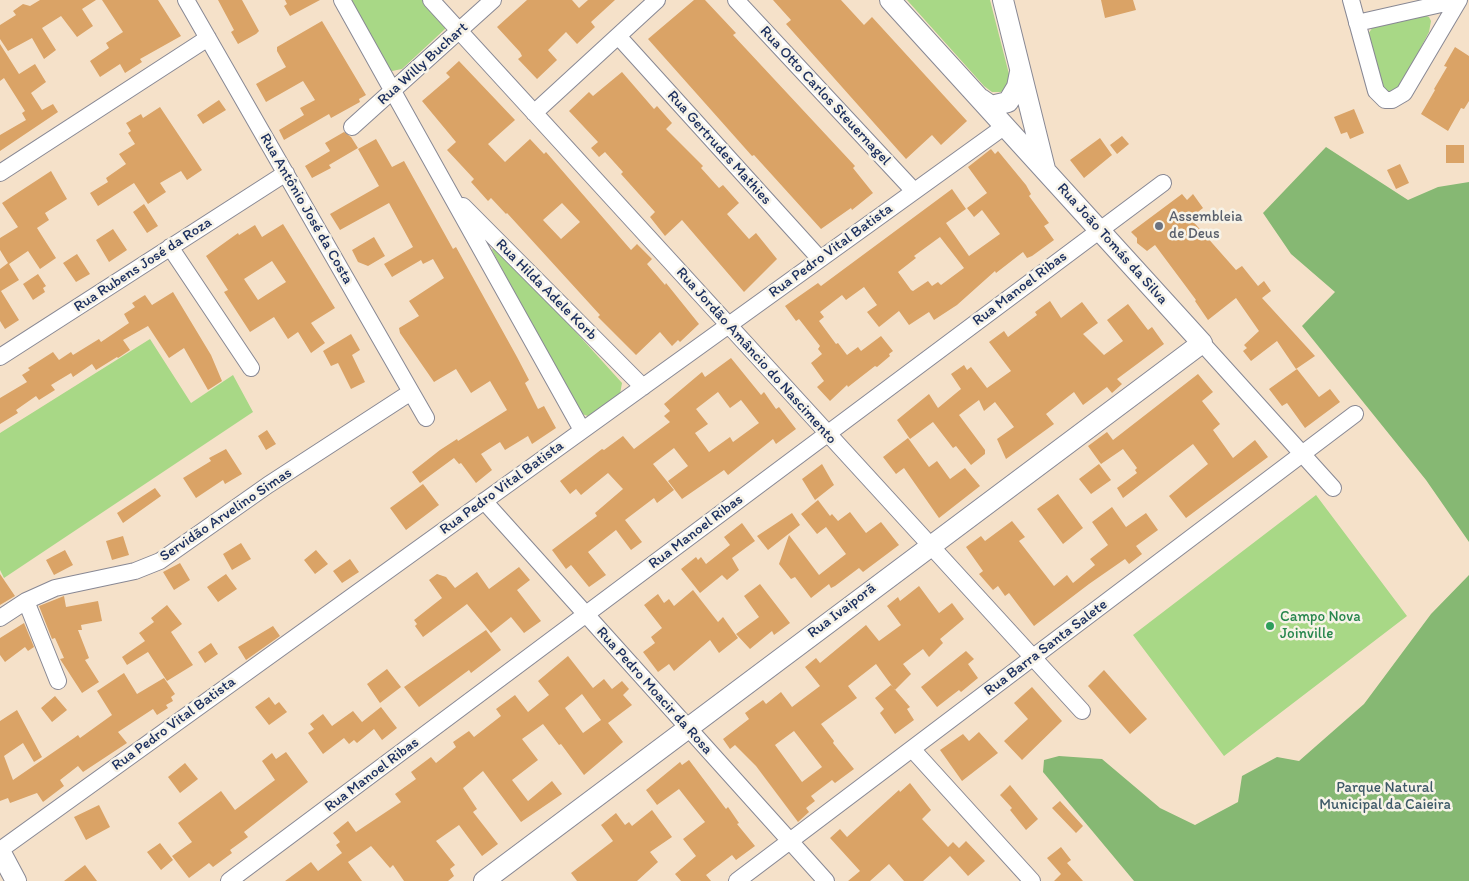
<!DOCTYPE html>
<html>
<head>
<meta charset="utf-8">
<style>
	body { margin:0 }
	canvas { display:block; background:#f5e1c9 }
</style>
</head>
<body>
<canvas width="1469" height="881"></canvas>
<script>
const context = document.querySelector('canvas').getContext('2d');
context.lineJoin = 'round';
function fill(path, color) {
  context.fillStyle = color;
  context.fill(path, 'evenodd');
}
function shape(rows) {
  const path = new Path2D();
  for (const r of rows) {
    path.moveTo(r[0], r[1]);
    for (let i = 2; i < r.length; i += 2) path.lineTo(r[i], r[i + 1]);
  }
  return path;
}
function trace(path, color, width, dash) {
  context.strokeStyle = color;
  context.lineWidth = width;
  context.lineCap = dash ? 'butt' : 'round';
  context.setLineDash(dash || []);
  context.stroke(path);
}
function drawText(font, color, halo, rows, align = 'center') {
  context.font = font + ' Itim,sans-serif';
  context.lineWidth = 5;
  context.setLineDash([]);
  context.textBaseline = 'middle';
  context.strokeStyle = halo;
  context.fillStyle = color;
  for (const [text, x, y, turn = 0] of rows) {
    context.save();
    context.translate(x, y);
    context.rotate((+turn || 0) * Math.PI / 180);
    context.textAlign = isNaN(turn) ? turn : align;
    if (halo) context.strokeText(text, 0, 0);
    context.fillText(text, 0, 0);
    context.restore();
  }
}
fill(shape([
	[349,0,424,0,446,26,445,29,402,69,392,71,389,69],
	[907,0,990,0,1010,78,1008,86,1001,92,992,92,984,86],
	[1424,15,1429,17,1431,21,1429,32,1399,89,1390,94,1382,88,1368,34,1373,27],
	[494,246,498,246,622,383,620,394,595,414,588,416,579,413,492,250],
	[150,339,191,403,233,375,253,412,4,578,0,570,0,433],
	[1316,495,1407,616,1224,756,1133,635]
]), '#a8d886');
fill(shape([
	[1326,147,1408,200,1438,187,1469,182,1469,542,1426,480,1302,326,1335,292,1291,254,1263,213],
	[1469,575,1469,881,1134,881,1043,772,1044,760,1059,756,1102,759,1160,808,1195,825,1238,802,1242,776,1277,757,1299,761,1364,704,1431,614]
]), '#86b873');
fill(shape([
	[40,0,96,0,82,9,93,26,77,37,61,16,42,28,56,50,44,59,32,38,8,51,0,39,0,25,16,15,13,11,23,4,30,6],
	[102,0,158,0,181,36,140,59,142,62,125,73,120,64,100,77,90,61,109,48,106,43,123,32],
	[218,0,242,0,259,31,256,34,238,44,231,32,234,30],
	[285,0,320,0,290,16,284,6,287,4],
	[527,0,572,0,579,8,588,0,615,0,591,22,595,27,577,44,566,32,548,50,557,60,537,79,518,59,522,56,520,52,497,27],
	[694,0,705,0,736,33,733,35,855,166,853,168,873,193,852,210,851,208,821,229,754,155,752,156,648,39],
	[773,0,841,0,864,25,872,17,967,121,941,145,932,135,906,159,786,24,791,20],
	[1101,0,1133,0,1136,10,1105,18],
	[322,21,366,95,359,99,360,102,331,118,329,114,284,140,279,130,304,115,300,108,315,100,303,81,266,102,256,84,286,67,277,51,277,47],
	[0,44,19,74,35,64,46,82,31,93,42,110,53,104,58,112,0,151,0,135,26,120,22,113,25,111,4,78,0,81],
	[1455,47,1469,56,1469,101,1464,109,1461,108,1448,131,1421,114,1435,90,1434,89,1447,67,1444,66],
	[459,61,515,120,488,144,505,162,530,139,544,154,546,152,631,250,637,244,652,259,647,264,665,285,666,283,699,324,680,342,678,340,672,346,660,332,636,355,598,317,600,315,507,213,506,214,491,198,488,201,471,182,474,179,447,150,456,142,422,101,450,77,446,73],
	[562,203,580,222,561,239,543,220],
	[622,72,654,109,657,106,672,123,666,129,703,166,701,168,719,188,723,185,739,203,727,214,749,239,756,233,777,259,744,292,682,220,665,236,650,217,655,212,621,174,623,172,605,152,599,157,591,148,598,142,569,111,589,92,593,96],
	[219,100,226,110,203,124,197,115],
	[160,107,202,170,187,180,181,171,160,183,166,192,148,204,134,183,98,206,90,193,108,182,106,178,126,164,119,154,135,144,128,133,131,131,126,123,141,114,143,118],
	[1354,109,1364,133,1350,139,1347,132,1341,134,1334,117],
	[344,132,351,137,358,148,329,165,331,168,312,178,305,166,330,151,325,143],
	[1122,136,1129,144,1117,154,1110,145],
	[1100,138,1112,155,1084,178,1070,160],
	[376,139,392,167,404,161,453,249,456,247,517,357,529,380,525,383,538,409,544,406,556,428,532,444,528,436,505,450,500,442,481,454,492,470,476,483,461,463,459,464,454,458,420,483,412,472,440,450,457,439,458,441,507,410,490,381,471,393,456,369,434,382,400,333,399,328,419,316,409,301,444,278,433,259,423,264,421,260,392,277,384,264,413,247,389,203,340,230,330,214,379,186,358,149],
	[1446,145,1464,145,1464,163,1446,163],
	[991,149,995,154,998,151,1026,185,1031,194,1029,196,1049,223,1044,226,1054,240,1032,256,1027,258,1023,252,996,273,995,271,957,305,934,320,929,312,909,325,899,311,879,327,867,312,877,305,864,287,846,300,842,295,820,312,824,317,819,321,836,344,838,343,847,355,858,347,861,351,881,336,893,351,889,354,890,356,877,367,875,366,848,387,847,385,830,401,817,387,824,381,811,363,822,354,818,349,820,346,799,319,796,321,785,306,818,283,821,286,952,189,966,209,946,223,969,256,1000,234,982,210,974,217,967,208,987,193,968,167],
	[940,237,964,268,941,285,938,282,932,286,928,281,913,291,911,290,898,272,916,258,914,256],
	[1400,164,1409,183,1396,189,1387,170],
	[51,171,67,199,45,213,49,220,37,228,56,258,40,269,28,251,9,264,19,280,1,291,19,320,5,329,0,321,0,269,8,263,0,250,0,238,18,227,2,203],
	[1182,194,1187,200,1193,194,1203,208,1190,218,1236,270,1242,266,1258,286,1264,281,1271,291,1262,298,1315,356,1296,369,1277,341,1251,361,1243,351,1247,348,1244,345,1259,331,1236,298,1208,320,1195,301,1196,300,1155,245,1147,251,1137,243,1137,238,1131,232],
	[144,204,158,226,147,233,133,212],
	[283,224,335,308,311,323,325,343,311,353,298,332,288,339,274,317,250,332,224,292,228,290,206,256,238,233,239,235,255,225,262,237],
	[272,261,286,282,258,300,244,279],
	[113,229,127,250,109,262,96,240],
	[374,237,385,256,368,266,358,262,352,250],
	[77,254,90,274,76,282,63,263],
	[38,274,46,286,43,288,45,292,33,300,23,284],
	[173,292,211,355,222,381,208,390,184,348,169,358,148,326,123,340,130,350,118,358,117,357,96,370,92,364,73,377,71,373,51,385,55,390,39,400,36,396,16,410,18,413,0,424,0,398,27,382,22,375,30,370,28,368,53,352,59,360,71,352,73,355,99,339,101,342,129,323,124,314,135,307,132,303,145,295,152,305],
	[1050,301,1061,318,1082,302,1098,323,1083,334,1104,355,1123,341,1107,320,1128,304,1148,330,1152,327,1164,344,1117,379,1122,384,1112,393,1107,387,1083,405,1074,392,1046,414,1054,424,1006,459,997,439,1014,427,995,402,984,411,979,400,959,415,985,450,985,454,971,465,956,446,953,448,933,422,910,439,897,420,929,394,938,408,961,389,951,374,964,365,967,370,971,367,987,388,1011,371,989,342,1004,331,1008,337,1037,315,1035,312],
	[351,334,360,350,352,355,365,382,351,389,338,363,331,366,323,351],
	[731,358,761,395,764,392,776,409,779,407,796,429,776,444,773,439,728,475,724,470,682,499,668,481,688,466,674,448,653,464,674,490,657,503,654,498,625,520,642,542,631,550,616,530,588,552,606,575,589,587,571,565,566,569,552,550,597,516,595,513,623,489,608,473,581,495,576,489,570,494,560,481,602,449,604,450,623,436,634,449,670,422,664,416,670,411,664,404,702,372,705,377],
	[718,392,730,408,741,400,759,423,733,442,730,437,709,452,695,433,708,424,696,409],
	[1297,369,1319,397,1330,389,1340,402,1305,428,1287,403,1282,406,1269,389],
	[1198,374,1213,392,1202,401,1220,424,1213,430,1233,458,1255,440,1268,457,1186,518,1169,496,1208,464,1193,444,1123,498,1117,488,1137,473,1135,470,1137,468,1123,449,1101,464,1088,446,1107,432,1113,440],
	[267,430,276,444,266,450,258,436],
	[908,438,929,467,937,461,950,479,965,468,980,486,939,518,904,468,896,474,883,457],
	[226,449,242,474,225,484,223,480,196,498,183,478,211,461,209,458],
	[822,464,834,485,815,500,802,479],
	[1099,464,1111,480,1091,494,1079,479],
	[423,484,439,505,406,530,390,508],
	[155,488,161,496,123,523,117,513],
	[1058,494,1083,528,1063,544,1037,509],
	[818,500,830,516,832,514,838,521,850,512,866,533,881,522,899,545,863,572,859,568,835,586,831,588,829,584,811,598,795,577,791,579,779,564,789,535,819,575,846,554,826,527,817,534,801,514],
	[1112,507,1126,527,1146,513,1158,530,1136,546,1142,554,1129,564,1125,559,1089,584,1034,626,1009,593,1005,596,998,586,993,590,979,574,983,571,966,547,981,536,985,541,1012,521,1025,537,1019,541,1054,586,1067,575,1073,583,1095,565,1090,559,1108,545,1092,522],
	[792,513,800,525,768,550,757,536],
	[742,523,755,541,732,558,739,570,727,580,722,575,700,593,681,569,696,557,698,560,701,557,706,564,730,545,724,537],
	[123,536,129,555,112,560,106,541],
	[241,543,251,559,232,570,223,554],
	[65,550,73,565,54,575,46,560],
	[316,550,328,564,315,574,304,560],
	[350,559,359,572,342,583,333,571],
	[180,563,190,580,174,590,163,572],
	[519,567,530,580,517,590,541,621,524,633,511,617,491,633,467,604,423,637,415,626,417,624,414,620,442,598,429,580,437,574,446,577,455,588,477,572,489,589],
	[0,574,15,596,0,605],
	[226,574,237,589,218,602,207,587],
	[760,584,790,623,774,635,772,631,750,649,736,634,759,617,744,596],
	[919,586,939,613,952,603,964,619,940,639,943,643,929,657,923,649,903,664,911,674,895,690,876,664,848,686,857,698,821,724,834,741,833,743,854,769,835,783,832,780,811,796,815,801,806,808,809,812,798,822,756,766,735,745,730,749,723,739,749,719,745,713,763,700,766,704,781,692,792,707,820,686,805,667,816,658,820,663,866,625,879,641,901,625,887,606,898,597,900,601],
	[794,731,822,767,802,782,775,745],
	[693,590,718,622,723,617,738,638,719,653,710,640,674,671,669,664,658,672,643,652,655,643,651,637,662,628,644,605,658,594,664,603,669,599,674,606],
	[64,596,66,607,98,601,102,621,81,625,82,630,78,630,89,658,85,660,99,682,82,693,60,659,64,658,55,638,52,639,39,606],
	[167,605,182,624,171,632,193,665,167,681,148,652,127,665,122,657,145,641,139,633,154,622,151,618],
	[24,623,34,647,28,651,25,647,5,662,0,655,0,638],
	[273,626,280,636,246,660,238,647],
	[486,630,501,650,471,673,469,670,419,707,404,687],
	[211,643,218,654,205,663,198,652],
	[966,651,974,659,968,664,978,678,961,692,959,690,937,707,921,687],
	[568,656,593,688,604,679,612,689,622,681,629,689,623,695,632,705,608,723,623,742,584,775,561,744,559,745,543,724,522,739,538,760,512,780,528,801,552,781,562,794,521,822,483,771,463,788,477,809,473,812,498,844,482,856,459,825,436,841,455,865,450,869,454,876,448,881,404,881,393,865,390,868,371,846,348,862,362,881,285,881,311,862,318,871,342,853,336,845,340,842,333,833,348,821,356,832,401,802,395,794,416,779,411,772,431,757,436,763,456,747,453,742,469,731,474,737,501,716,496,709,515,695,528,712,549,695,538,681],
	[582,694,601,720,583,733,565,708],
	[387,669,401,687,380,703,367,684],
	[1104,670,1147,719,1130,734,1088,686],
	[124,673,137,694,164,678,175,694,171,697,173,701,166,705,168,708,157,715,153,709,118,732,127,743,83,772,78,766,60,780,64,786,43,802,37,793,10,803,8,798,0,801,0,721,17,710,42,757,34,762,23,743,4,756,13,780,74,738,78,735,80,738,112,715,97,691],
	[891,685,910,707,907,709,914,720,895,734,880,713,884,709,875,698],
	[1032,687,1062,721,1022,760,1004,741,1028,719,1014,703],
	[55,696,67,710,52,722,41,708],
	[269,697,275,705,279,702,287,712,269,725,255,707],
	[381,707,397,728,382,740,374,729,357,743,354,740,349,744,344,738,323,754,308,733,314,729,310,724,323,714,332,726,353,711,362,722],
	[979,732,998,753,962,781,940,750,963,734,969,741],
	[286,752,308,782,244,832,248,837,230,850,232,853,213,867,209,863,189,878,172,856,192,842,178,823,221,791,235,810,275,780,262,761,272,753,276,759],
	[689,760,726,809,728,807,739,823,737,824,755,846,736,860,732,855,706,875,711,881,681,881,675,874,696,856,683,839,705,822,679,789,657,805,646,790,680,762,682,765],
	[185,763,198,779,180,793,168,777],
	[910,783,931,810,922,819,948,847,953,842,959,848,966,841,985,861,968,876,950,856,923,881,904,881,889,864,870,881,848,881,860,871,830,838,840,829,847,837,899,790,900,792],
	[1010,785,1038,819,1026,830,1010,810,1012,808,1000,795],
	[1060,801,1083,826,1076,833,1052,808],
	[99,805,110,827,86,840,74,817],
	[652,810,672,837,650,852,658,862,637,881,577,881,571,873,613,841,601,825,616,813,625,825,629,822,632,826],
	[160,843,173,860,161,870,147,852],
	[1061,847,1071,860,1067,863,1083,881,1054,881,1061,874,1047,858],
	[85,865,97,881,64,881]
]), '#daa366');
const minor = shape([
	[186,0,426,418],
	[342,0,582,430],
	[431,0,1082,711],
	[736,0,914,191],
	[1351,0,1376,91,1385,100,1392,100,1404,93,1459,0],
	[1357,23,1459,0],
	[618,36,820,259],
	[534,113,657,0],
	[352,127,493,0],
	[0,173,208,38],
	[463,206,643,387],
	[170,247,251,368],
	[1202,343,1333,488],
	[0,357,286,173],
	[484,501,826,881],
	[26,601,58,681],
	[0,618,26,601,55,588,135,571,160,561,268,485,411,392],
	[912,749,1032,881],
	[0,850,1005,126],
	[229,881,1163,183],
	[737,881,1355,414]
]);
const tertiary = shape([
	[1003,0,1045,169],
	[981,99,991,106,1008,102,1017,87,1020,72],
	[0,851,16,881],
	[484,881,1202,343,890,0]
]);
trace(minor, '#888894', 18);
trace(tertiary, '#888894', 22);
trace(minor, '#fff', 16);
trace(tertiary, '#fff', 20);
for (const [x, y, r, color] of [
	[1159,226,5,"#6b7280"],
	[1270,626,5,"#2e9e5b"]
]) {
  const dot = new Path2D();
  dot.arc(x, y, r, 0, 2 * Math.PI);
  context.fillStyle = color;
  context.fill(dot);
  trace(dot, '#f7f3e8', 2);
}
drawText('15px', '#1b2f5e', '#f7f3e8', [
	["Rua Willy Buchart",423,64,-42],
	["Rua Otto Carlos Steuernagel",825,96,47],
	["Rua Gertrudes Mathies",719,148,48],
	["Rua Antônio José da Costa",306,209,60],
	["Rua João Tomás da Silva",1112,244,48],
	["Rua Pedro Vital Batista",831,251,-36],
	["Rua Rubens José da Roza",143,265,-33],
	["Rua Manoel Ribas",1020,289,-37],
	["Rua Hilda Adele Korb",546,290,45],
	["Rua Jordão Amâncio do Nascimento",756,356,48],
	["Rua Pedro Vital Batista",502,488,-36],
	["Servidão Arvelino Simas",226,515,-34],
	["Rua Manoel Ribas",696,532,-37],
	["Rua Ivaiporã",842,611,-37],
	["Rua Barra Santa Salete",1046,648,-37],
	["Rua Pedro Moacir da Rosa",654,691,48],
	["Rua Pedro Vital Batista",174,724,-36],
	["Rua Manoel Ribas",372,775,-37]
]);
drawText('15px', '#5b616d', '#f7f3e8', [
	["Assembleia",1169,217],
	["de Deus",1169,234]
], 'left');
drawText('15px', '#27864d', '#f7f3e8', [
	["Campo Nova",1280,617],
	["Joinville",1280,634]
], 'left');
drawText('15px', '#3e5968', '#f7f3e8', [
	["Parque Natural",1385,788],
	["Municipal da Caieira",1385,805]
]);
</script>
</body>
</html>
